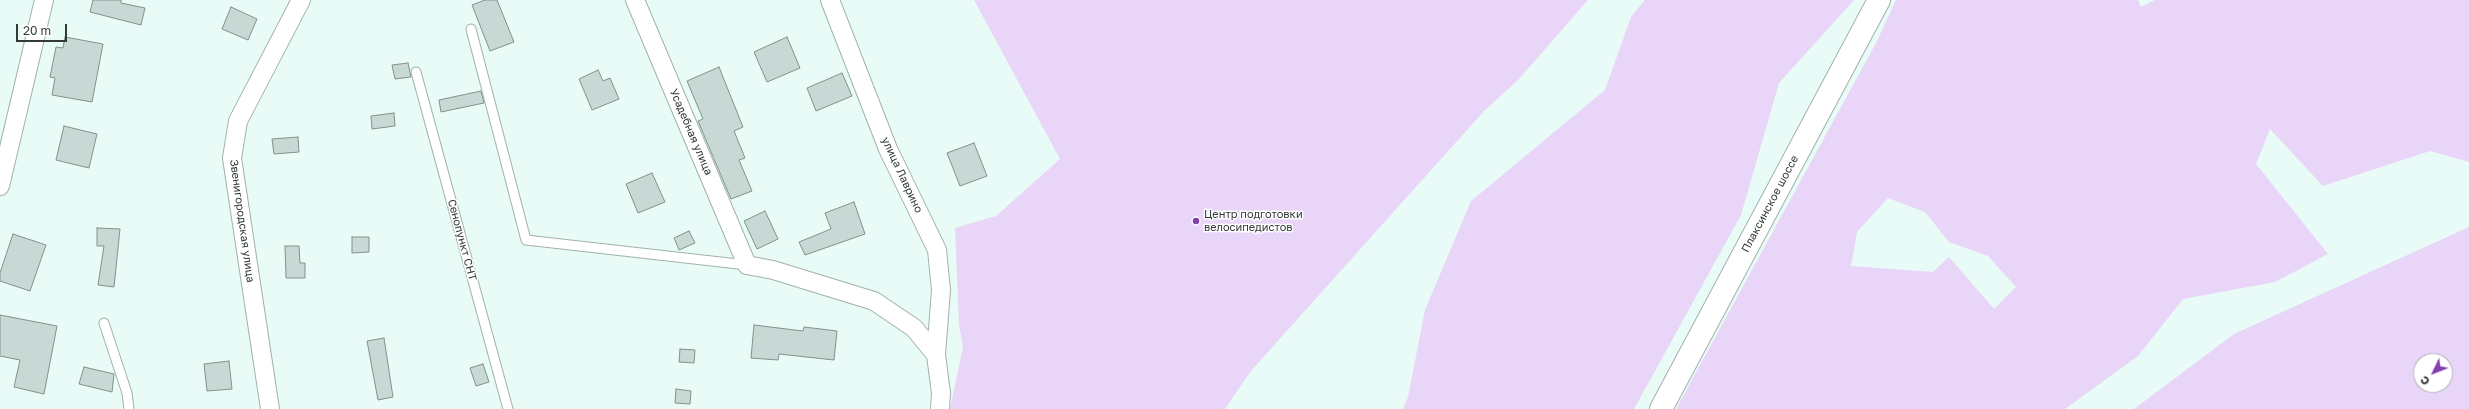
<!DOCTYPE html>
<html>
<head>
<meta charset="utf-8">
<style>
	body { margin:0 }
	#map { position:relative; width:2469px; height:409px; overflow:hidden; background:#e9fbf6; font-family:"Golos Text",sans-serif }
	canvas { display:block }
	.north { position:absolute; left:2413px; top:353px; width:40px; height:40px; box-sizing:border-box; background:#fff; border:1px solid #adb0af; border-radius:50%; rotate:227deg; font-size:11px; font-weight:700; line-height:16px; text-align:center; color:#323937 }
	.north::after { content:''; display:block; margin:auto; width:14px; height:18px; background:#853eb0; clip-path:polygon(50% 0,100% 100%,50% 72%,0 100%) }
	.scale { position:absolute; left:16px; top:24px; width:51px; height:18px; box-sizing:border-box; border:2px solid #323937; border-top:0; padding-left:5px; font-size:12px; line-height:14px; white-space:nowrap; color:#323937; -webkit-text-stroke:3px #fff; paint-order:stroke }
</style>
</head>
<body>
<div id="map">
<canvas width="2469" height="409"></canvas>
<div class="north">С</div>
<div class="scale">20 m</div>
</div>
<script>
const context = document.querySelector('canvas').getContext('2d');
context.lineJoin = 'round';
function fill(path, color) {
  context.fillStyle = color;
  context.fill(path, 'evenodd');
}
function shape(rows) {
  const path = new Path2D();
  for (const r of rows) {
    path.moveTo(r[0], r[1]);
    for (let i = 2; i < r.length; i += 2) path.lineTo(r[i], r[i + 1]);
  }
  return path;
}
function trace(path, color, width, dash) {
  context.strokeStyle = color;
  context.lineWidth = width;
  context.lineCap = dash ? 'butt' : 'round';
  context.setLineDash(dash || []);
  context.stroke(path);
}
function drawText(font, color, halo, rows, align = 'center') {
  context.font = font + ' "Golos Text",sans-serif';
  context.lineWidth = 3;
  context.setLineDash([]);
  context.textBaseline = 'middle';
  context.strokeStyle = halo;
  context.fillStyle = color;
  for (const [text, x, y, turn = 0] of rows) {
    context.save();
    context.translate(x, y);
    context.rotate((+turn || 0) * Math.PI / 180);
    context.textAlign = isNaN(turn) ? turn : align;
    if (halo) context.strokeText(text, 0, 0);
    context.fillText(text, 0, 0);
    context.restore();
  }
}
fill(shape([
	[974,0,1588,0,1519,79,1484,111,1250,372,1225,409,950,409,963,347,959,324,955,228,996,216,1060,159],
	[1645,0,1854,0,1779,83,1741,215,1634,409,1403,409,1408,397,1425,310,1471,201,1605,90,1631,17],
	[1896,0,2138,0,2141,7,2155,0,2469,0,2469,162,2430,151,2323,186,2270,129,2256,164,2328,254,2275,282,2183,299,2138,356,2065,409,1676,409,1876,43],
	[1888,198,1925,212,1949,242,1988,256,2016,287,1994,309,1949,257,1933,272,1851,266,1857,232],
	[2469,227,2469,409,2134,409,2234,334],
	[2421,361,2445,361,2445,385,2421,385]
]), '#e8d5f7');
const building = shape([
	[93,0,121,0,121,3,145,8,141,25,90,12,93,0],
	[485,0,497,0,514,42,490,51,472,5,485,0],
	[231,7,257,19,248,40,222,29,231,7],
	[65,37,103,44,92,102,52,95,55,78,50,77,56,47,63,48,65,37],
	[787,37,800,68,767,82,754,52,787,37],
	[408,63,411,77,395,79,392,65,408,63],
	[719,67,743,127,734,131,745,158,739,160,752,191,731,199,698,121,703,119,687,81,719,67],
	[598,70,603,81,610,78,619,99,592,110,579,79,598,70],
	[842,73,852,96,816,111,807,88,842,73],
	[481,91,484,103,441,112,439,100,481,91],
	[394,113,395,126,372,129,371,116,394,113],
	[64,126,97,134,89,168,56,160,64,126],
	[298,137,299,152,274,154,272,139,298,137],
	[974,143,987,176,960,186,947,153,974,143],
	[652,173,665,202,638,213,626,184,652,173],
	[854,202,865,234,805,255,799,242,831,229,825,213,854,202],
	[765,211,778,239,757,249,744,221,765,211],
	[97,228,120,229,114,287,98,285,104,246,97,246,97,228],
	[689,231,695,243,679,250,674,238,689,231],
	[13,234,46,245,30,291,0,281,0,273,13,234],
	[352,237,369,237,369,252,352,253,352,237],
	[285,246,299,246,300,263,305,263,305,278,286,278,285,246],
	[0,315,57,326,44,394,14,387,20,360,0,356,0,315],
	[754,325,803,331,804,327,837,331,834,360,779,354,778,360,751,358,754,325],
	[384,338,393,397,378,400,367,341,384,338],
	[680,349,695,350,694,363,679,362,680,349],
	[229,361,232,389,207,391,204,364,229,361],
	[483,364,489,382,476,386,470,368,483,364],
	[84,367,114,374,112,392,79,384,84,367],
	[676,389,691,391,690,404,675,403,676,389]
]);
fill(building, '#c8d9d5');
trace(building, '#81918d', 1);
const lane = shape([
	[471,29,526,240,747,265],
	[416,72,508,409],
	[104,323,127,393,129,409]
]);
const street = shape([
	[635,0,747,265,773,270,874,301,914,328,936,355,941,393,940,409],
	[830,0,888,149,937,250,941,290,936,355],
	[0,186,44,0],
	[270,409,232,158,238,121,301,0]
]);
const secondary = shape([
	[1661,409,1879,0]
]);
trace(lane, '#a1b1ad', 11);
trace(street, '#a1b1ad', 20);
trace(secondary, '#a1b1ad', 24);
trace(lane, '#fff', 9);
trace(street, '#fff', 18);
trace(secondary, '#fff', 22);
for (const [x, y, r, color] of [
	[1196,221,4,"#853eb0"]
]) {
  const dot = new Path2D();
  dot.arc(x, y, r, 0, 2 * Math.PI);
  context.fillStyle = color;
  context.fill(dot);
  trace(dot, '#fff', 1.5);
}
drawText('11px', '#323937', '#fff', [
	["Усадебная улица",691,132,67],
	["улица Лаврино",902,175,65],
	["Плаксинское шоссе",1770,204,-62],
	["Звенигородская улица",242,221,82],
	["Сенопункт СНТ",462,240,75]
]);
drawText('11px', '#323937', '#fff', [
	["Центр подготовки",1204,215],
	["велосипедистов",1204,228]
], 'left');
</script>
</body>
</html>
